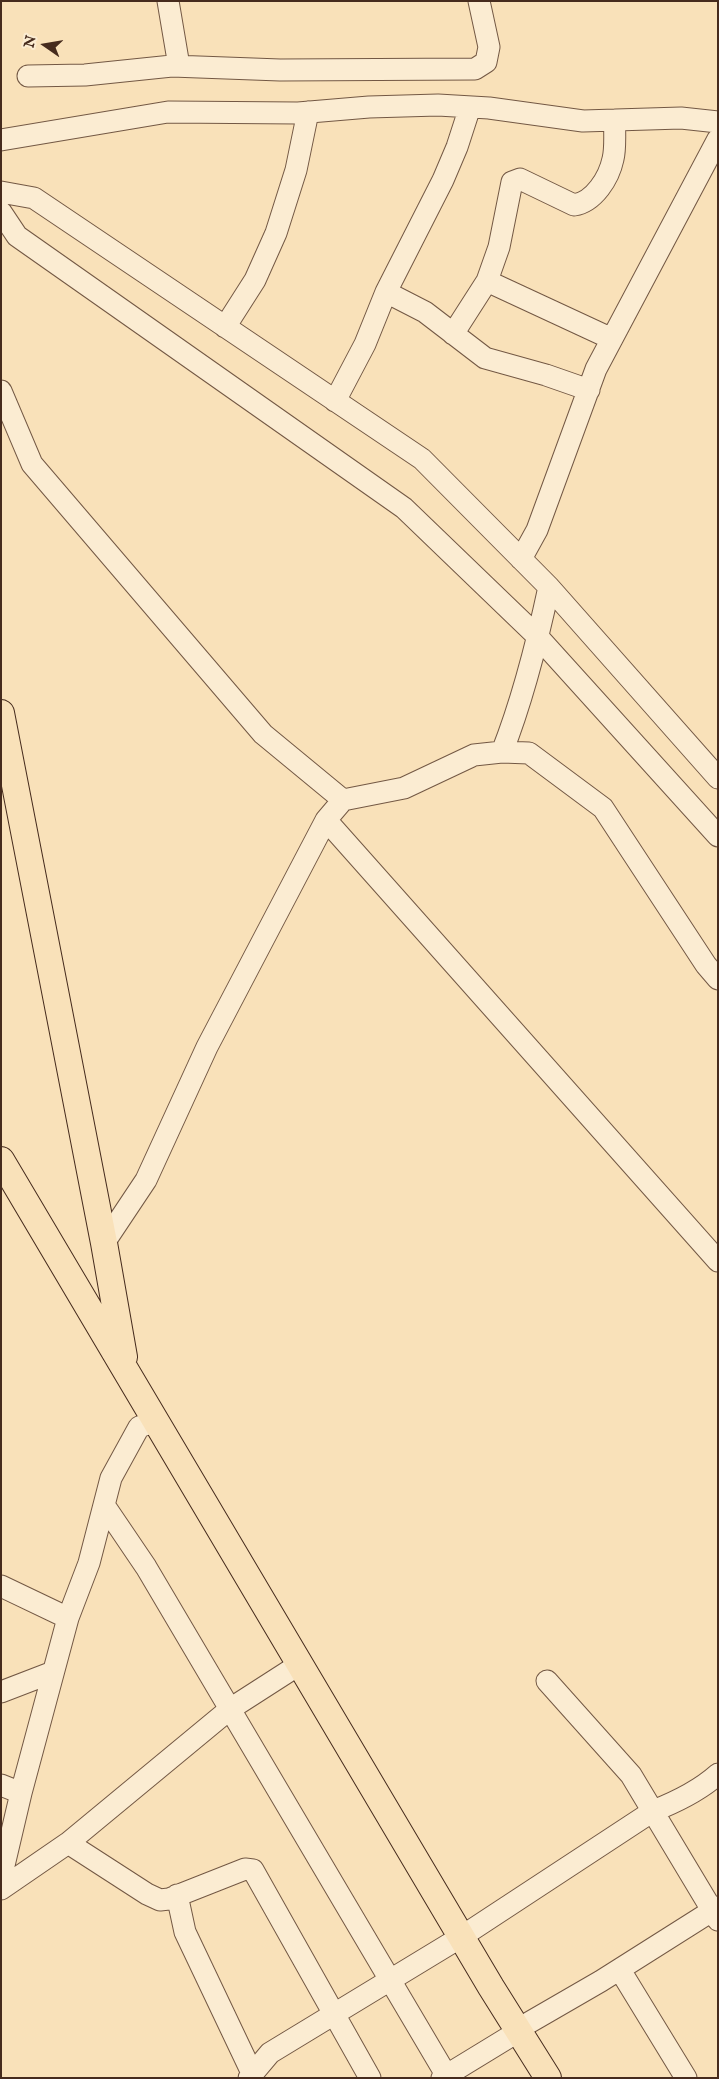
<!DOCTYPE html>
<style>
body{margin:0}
#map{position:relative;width:719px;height:2079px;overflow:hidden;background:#f9e1b9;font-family:"IM FELL English",serif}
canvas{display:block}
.frame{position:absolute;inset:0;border:2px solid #462b1d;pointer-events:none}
.north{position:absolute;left:20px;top:20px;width:50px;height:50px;-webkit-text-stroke:4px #fbecd2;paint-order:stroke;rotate:283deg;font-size:14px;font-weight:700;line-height:20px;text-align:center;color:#462b1d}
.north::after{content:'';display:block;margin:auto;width:18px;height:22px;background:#462b1d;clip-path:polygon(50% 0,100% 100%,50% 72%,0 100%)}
</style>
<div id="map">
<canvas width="719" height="2079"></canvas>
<div class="frame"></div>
<div class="north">N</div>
</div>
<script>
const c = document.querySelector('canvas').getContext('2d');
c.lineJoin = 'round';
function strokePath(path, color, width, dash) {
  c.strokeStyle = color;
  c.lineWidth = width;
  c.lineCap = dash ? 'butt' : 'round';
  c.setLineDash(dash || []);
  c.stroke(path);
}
const minor = new Path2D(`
 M 168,1 L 179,66
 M 28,76 L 85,75 L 172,66 L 280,70 L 475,69 L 486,62 L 489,47 L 479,1
 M 1,140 L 168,112 L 298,113 L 369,107 L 438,105 L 489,108 L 583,121 L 681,118 L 718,122
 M 1,192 L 34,198 L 422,459 L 549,587 L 718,778
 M 1,212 L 17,236 L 404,508 L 538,637 L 718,836
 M 487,281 L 612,339
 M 386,292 L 425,312 L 485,358 L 546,375 L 589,390
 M 225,327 L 255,280 L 276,233 L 296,170 L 308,112
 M 453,334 L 487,281 L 499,247 L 512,182 L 520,179 L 574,205 C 594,202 609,178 613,159 C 616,147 614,132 615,120
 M 1,391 L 32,464 L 263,734 L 343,800
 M 335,401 L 365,344 L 386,292 L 443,180 L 457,147 L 470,107
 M 521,559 L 537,530 L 596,369 L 718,139
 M 502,752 C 523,699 537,643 549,587
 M 326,820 L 718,1261
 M 104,1243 L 146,1180 L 207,1047 L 326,820 L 343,800 L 404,788 L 474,755 L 502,752 L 529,753 L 603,808 L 706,965 L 718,979
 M 104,1505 L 146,1567 L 448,2078
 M 1,1586 L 68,1618 L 89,1563 L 111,1478 L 139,1427 L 156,1421
 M 547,1681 L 631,1775 L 718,1920
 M 1,1692 L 53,1672
 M 1,1785 L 21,1793
 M 68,1843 L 147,1894 L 160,1900 L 169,1899 L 245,1869 L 253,1870 L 370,2078
 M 1,1878 L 21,1793 L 68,1618
 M 1,1889 L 68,1843 L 230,1709 L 300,1664
 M 177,1895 L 185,1932 L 252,2073
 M 620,1970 L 686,2078
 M 518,2029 L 601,1981 L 718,1907
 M 249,2078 L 270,2053 L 461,1937 L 653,1811 C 676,1802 699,1791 718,1774
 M 442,2078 L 519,2031`);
const major = new Path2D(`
 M 1,713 L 104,1243 L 124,1357
 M 1,1160 L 491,1987 L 548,2078`);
strokePath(minor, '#735844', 23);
strokePath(major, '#462b1d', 28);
strokePath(minor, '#fbecd2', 21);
strokePath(major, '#f9e1b9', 26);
</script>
